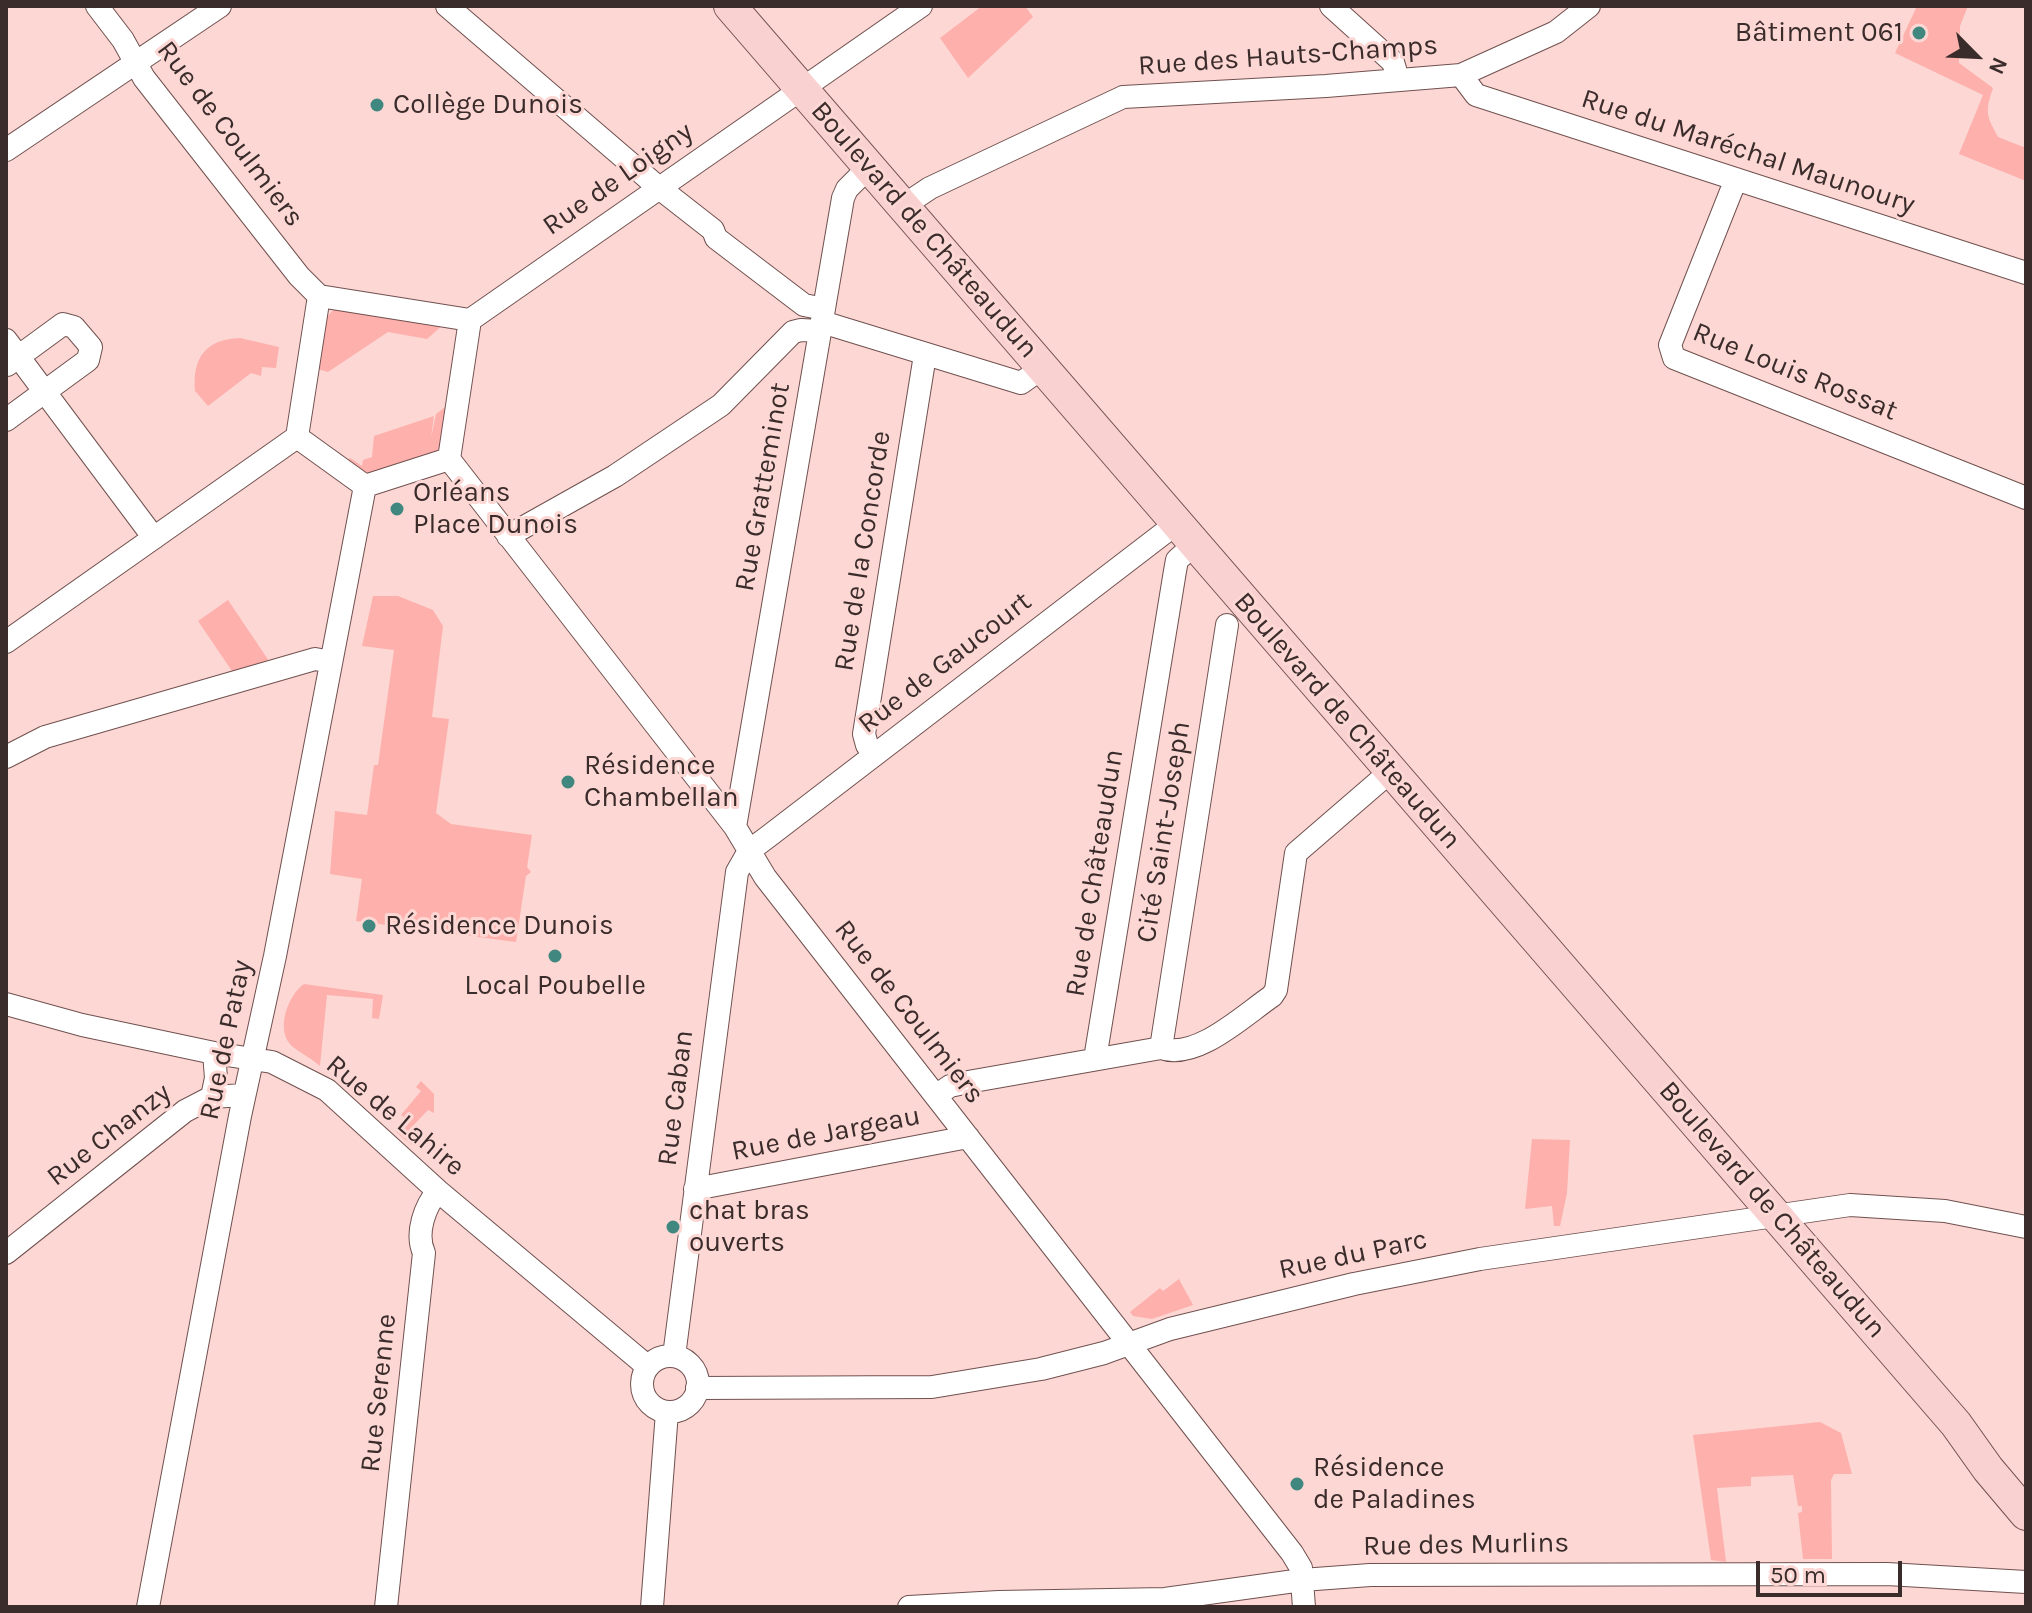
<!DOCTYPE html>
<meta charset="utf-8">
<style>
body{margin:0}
#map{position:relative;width:2032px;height:1613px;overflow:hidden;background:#fcd7d4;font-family:Karla,sans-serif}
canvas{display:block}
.frame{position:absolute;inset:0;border:8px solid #3a2c2b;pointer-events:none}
.north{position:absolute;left:1936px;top:16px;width:80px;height:80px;-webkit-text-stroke:6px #fcd7d4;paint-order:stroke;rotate:114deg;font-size:22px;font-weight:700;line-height:32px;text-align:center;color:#3a2c2b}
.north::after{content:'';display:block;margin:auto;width:28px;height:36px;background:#3a2c2b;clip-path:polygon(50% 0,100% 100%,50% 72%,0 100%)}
.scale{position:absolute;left:1756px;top:1561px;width:146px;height:36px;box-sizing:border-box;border:4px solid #3a2c2b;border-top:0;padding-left:10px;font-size:24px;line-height:28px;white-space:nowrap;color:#3a2c2b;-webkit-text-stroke:6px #fcd7d4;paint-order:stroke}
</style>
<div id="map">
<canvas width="2032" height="1613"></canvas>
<div class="frame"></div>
<div class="north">N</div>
<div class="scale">50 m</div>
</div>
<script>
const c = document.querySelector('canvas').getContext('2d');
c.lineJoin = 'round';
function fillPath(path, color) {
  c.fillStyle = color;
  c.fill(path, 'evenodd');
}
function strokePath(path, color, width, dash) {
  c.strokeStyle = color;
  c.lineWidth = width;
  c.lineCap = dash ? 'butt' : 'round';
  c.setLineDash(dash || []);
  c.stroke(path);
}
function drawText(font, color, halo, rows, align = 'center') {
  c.font = font + ' Karla,sans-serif';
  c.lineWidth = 6;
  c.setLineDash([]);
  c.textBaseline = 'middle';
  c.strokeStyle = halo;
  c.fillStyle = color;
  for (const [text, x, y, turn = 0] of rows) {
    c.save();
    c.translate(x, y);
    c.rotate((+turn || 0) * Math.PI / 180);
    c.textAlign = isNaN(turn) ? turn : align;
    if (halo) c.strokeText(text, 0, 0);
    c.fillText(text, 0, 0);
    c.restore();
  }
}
const green = new Path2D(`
 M 982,6 L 1025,6 L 1033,17 L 968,78 L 940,38 Z
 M 1917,6 L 1968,6 L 1960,26 L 1959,63 L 1993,88 C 1985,112 1986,115 1998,137 L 2026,148 L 2026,181 L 1959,154 L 1983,95 L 1895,53 Z
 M 335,308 L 444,324 L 427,339 L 388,332 L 328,372 L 317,369 L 326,318 Z
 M 240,338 L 279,347 L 276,368 L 262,367 L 261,376 L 251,373 L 208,406 L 195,391 C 192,358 206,339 240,338 Z
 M 448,405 L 441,448 L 438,452 L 367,475 L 346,461 L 350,458 L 362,466 L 363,460 L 372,457 L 374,436 L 434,416 L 431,438 L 436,414 Z
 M 373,596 L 398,596 L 433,610 L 443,626 L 432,717 L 449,719 L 436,813 L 451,824 L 532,835 L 527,867 L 531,872 L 526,876 L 516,942 L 356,921 L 362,879 L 330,874 L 335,811 L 367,815 L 374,765 L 378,765 L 394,650 L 362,646 Z
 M 228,600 L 273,667 L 236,677 L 198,621 Z
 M 304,984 L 383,995 L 379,1019 L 372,1018 L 373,999 L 327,995 L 320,1066 C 311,1058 302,1054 293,1047 C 274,1031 288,995 304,984 Z
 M 421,1081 L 434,1094 L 434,1113 L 428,1110 L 409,1130 L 419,1138 L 412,1145 L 396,1132 L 407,1120 L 401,1115 L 421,1091 L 416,1087 Z
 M 1532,1139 L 1570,1140 L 1567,1193 L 1560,1226 L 1554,1226 L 1552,1206 L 1525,1209 Z
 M 1179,1279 L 1193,1305 L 1152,1319 L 1133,1316 L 1130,1312 L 1160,1288 L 1163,1291 Z
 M 1820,1422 L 1841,1433 L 1852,1474 L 1834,1474 L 1831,1480 L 1832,1559 L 1803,1559 L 1798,1513 L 1802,1512 L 1802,1506 L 1798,1506 L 1793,1475 L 1751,1477 L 1751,1486 L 1717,1488 L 1726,1562 L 1711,1560 L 1693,1435 Z`);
const street = new Path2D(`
 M 97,6 L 123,40 L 144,78 L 299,276 L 319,296
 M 447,6 L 658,187 L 713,230 L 716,238 L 804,305 L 824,309
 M 1331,6 L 1393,62 L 1398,79
 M 1461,75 L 1476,95 L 2026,273
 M 6,150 L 220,6
 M 1736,179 L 1670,345 L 1674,358 L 2026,498
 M 903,206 L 930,188 L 1123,97 L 1326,86 L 1461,75 L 1556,32 L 1589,6
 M 319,296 L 470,320
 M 470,320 L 921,6
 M 822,322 L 1021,383 L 1042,368
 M 6,340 L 154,538
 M 6,420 L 88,360 L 91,347 L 74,327 L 63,324 L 7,365
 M 297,437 L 319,296
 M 297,437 L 365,486
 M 449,459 L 735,827 L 765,877 L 1292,1553 L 1301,1568 L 1304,1607
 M 449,459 L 470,320
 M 365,486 L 449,459
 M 508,536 L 615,476 L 721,405 L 793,332 L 801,330 L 820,331
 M 6,642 L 297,437
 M 874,755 L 867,745 L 864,734 L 925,355
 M 6,757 L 45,737 L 315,659 L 331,662
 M 735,827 L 843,198 L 847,189 L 869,167
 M 6,1004 L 82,1025 L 214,1053 L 272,1062 L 327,1090 L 438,1191 L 647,1366
 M 1161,1048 L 1227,625
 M 1095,1059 L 1175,571 L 1177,560 L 1195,544
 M 937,1095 L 950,1086 L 968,1082 L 1161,1048 C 1196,1061 1244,1015 1272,996 L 1276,990 L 1296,853 L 1391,771
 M 212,1097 L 216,1078 L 214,1053
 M 695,1189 L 968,1137
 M 6,1253 L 185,1111 L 212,1097 L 244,1095
 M642 1384a28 28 0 1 1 56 0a28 28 0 1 1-56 0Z
 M 674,1356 L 737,872 L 749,851 L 769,836 L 1177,523
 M 697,1388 L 932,1387 L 1041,1369 L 1104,1353 L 1170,1329 L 1354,1284 L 1480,1259 L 1850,1205 L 1945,1211 L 2026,1227
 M 148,1607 L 240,1116 L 275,956 L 365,486
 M 386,1607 L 424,1253 C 415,1233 425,1206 438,1191
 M 652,1607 L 667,1412
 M 909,1607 L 999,1602 L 1165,1599 L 1302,1580 L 1370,1575 L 1887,1574 L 2026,1582`);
const secondary = new Path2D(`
 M 730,6 L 1956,1424 L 1988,1469 L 2026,1514`);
const markers = [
 [1919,33,8,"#40877f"],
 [377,105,8,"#40877f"],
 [397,509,8,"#40877f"],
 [568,782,8,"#40877f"],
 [369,926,8,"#40877f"],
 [555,956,8,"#40877f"],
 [673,1227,8,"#40877f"],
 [1297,1484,8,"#40877f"]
];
const poiNames = [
 ["Bâtiment 061",1903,33,"right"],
 ["Collège Dunois",393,105],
 ["Orléans",413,493],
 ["Place Dunois",413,525],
 ["Résidence",584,766],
 ["Chambellan",584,798],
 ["Résidence Dunois",385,926],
 ["Local Poubelle",555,986,"center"],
 ["chat bras",689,1211],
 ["ouverts",689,1243],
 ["Résidence",1313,1468],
 ["de Paladines",1313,1500]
];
const streetNames = [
 ["Rue des Hauts-Champs",1288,56,-4],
 ["Rue de Coulmiers",230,134,53],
 ["Rue du Maréchal Maunoury",1748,152,18],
 ["Rue de Loigny",618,179,-35],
 ["Boulevard de Châteaudun",924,230,49],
 ["Rue Louis Rossat",1795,372,22],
 ["Rue Gratteminot",763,487,-80],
 ["Rue de la Concorde",863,551,-81],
 ["Rue de Gaucourt",945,663,-38],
 ["Boulevard de Châteaudun",1347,721,49],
 ["Cité Saint-Joseph",1164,832,-81],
 ["Rue de Châteaudun",1095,873,-81],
 ["Rue de Coulmiers",909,1012,52],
 ["Rue de Patay",226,1040,-78],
 ["Rue Caban",676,1098,-83],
 ["Rue de Lahire",395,1116,40],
 ["Rue de Jargeau",826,1134,-11],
 ["Rue Chanzy",109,1135,-38],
 ["Boulevard de Châteaudun",1772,1210,49],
 ["Rue du Parc",1353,1255,-12],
 ["Rue Serenne",379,1393,-84],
 ["Rue des Murlins",1466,1545,-1]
];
fillPath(green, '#feb0ac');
strokePath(street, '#70514f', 24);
strokePath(secondary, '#70514f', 34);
strokePath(street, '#fff', 22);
strokePath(secondary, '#fad1d1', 32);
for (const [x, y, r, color] of markers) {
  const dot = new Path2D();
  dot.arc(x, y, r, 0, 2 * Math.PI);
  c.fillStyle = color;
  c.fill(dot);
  strokePath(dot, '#fcd7d4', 3);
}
drawText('28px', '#3a2c2b', '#fcd7d4', poiNames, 'left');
drawText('28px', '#3a2c2b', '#fcd7d4', streetNames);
</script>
